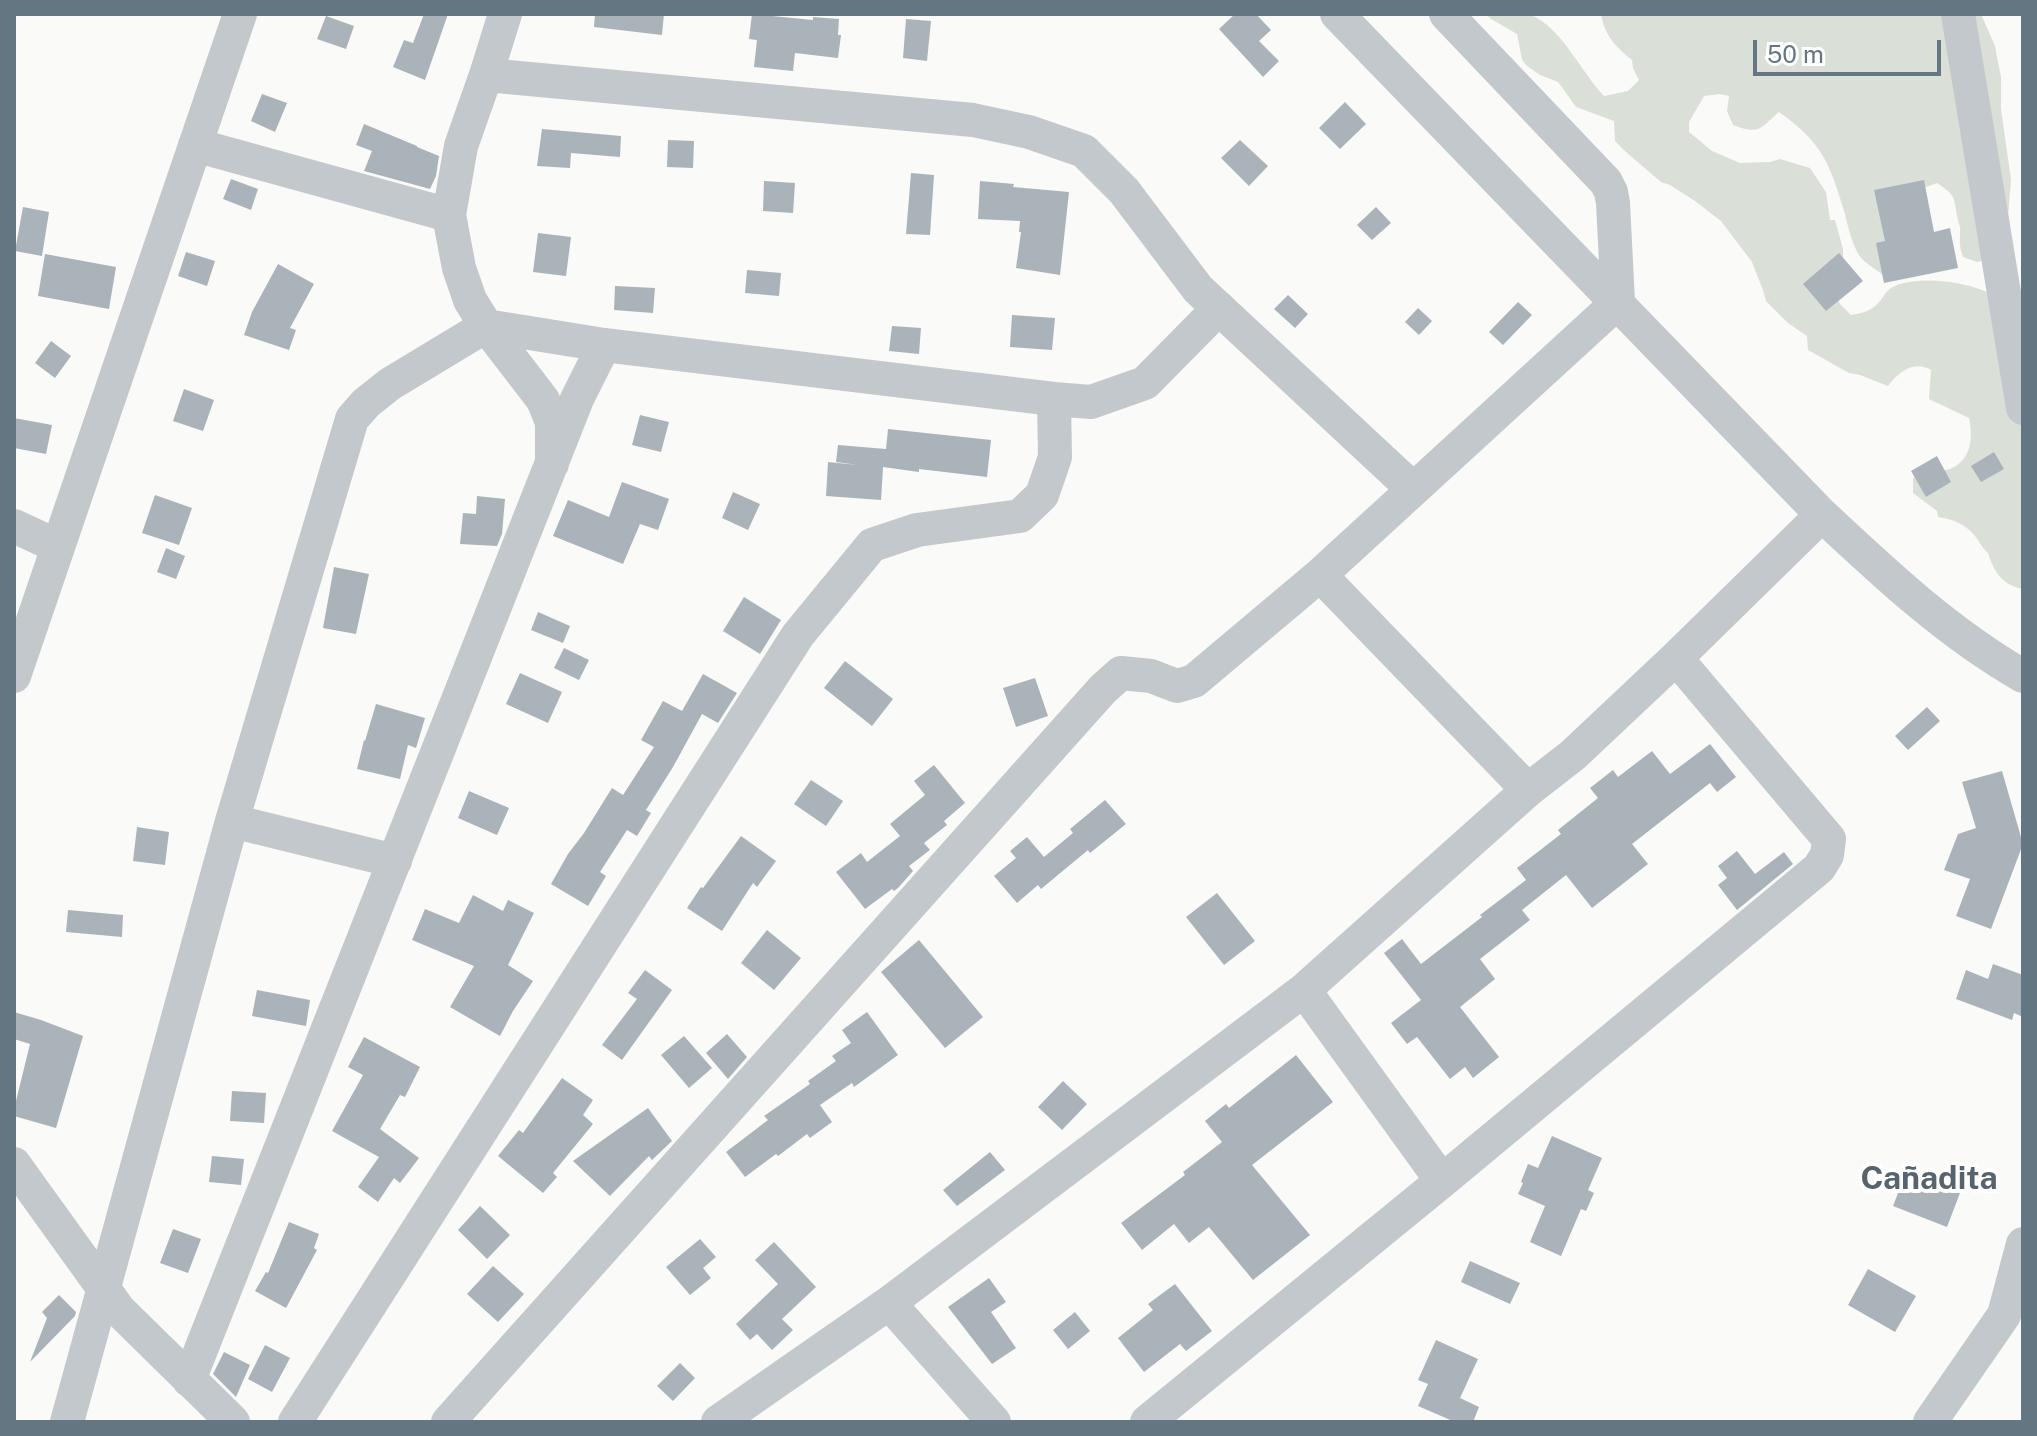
<!DOCTYPE html>
<meta charset="utf-8">
<style>
body{margin:0}
#map{position:relative;width:2037px;height:1436px;overflow:hidden;background:#fafaf8;font-family:"Public Sans",sans-serif}
canvas{display:block}
.frame{position:absolute;inset:0;border:16px solid #657683;pointer-events:none}
.scale{position:absolute;left:1753px;top:40px;width:188px;height:36px;box-sizing:border-box;border:4px solid #657683;border-top:0;padding-left:10px;font-size:24px;line-height:28px;white-space:nowrap;color:#657683;-webkit-text-stroke:6px #fff;paint-order:stroke}
</style>
<div id="map">
<canvas width="2037" height="1436"></canvas>
<div class="frame"></div>
<div class="scale">50 m</div>
</div>
<script>
const c = document.querySelector('canvas').getContext('2d');
c.lineJoin = 'round';
function fillPath(path, color) {
  c.fillStyle = color;
  c.fill(path, 'evenodd');
}
function strokePath(path, color, width, dash) {
  c.strokeStyle = color;
  c.lineWidth = width;
  c.lineCap = dash ? 'butt' : 'round';
  c.setLineDash(dash || []);
  c.stroke(path);
}
function drawText(font, color, halo, rows, align = 'center') {
  c.font = font + ' "Public Sans",sans-serif';
  c.lineWidth = 8;
  c.setLineDash([]);
  c.textBaseline = 'middle';
  c.strokeStyle = halo;
  c.fillStyle = color;
  for (const [text, x, y, turn = 0] of rows) {
    c.save();
    c.translate(x, y);
    c.rotate((+turn || 0) * Math.PI / 180);
    c.textAlign = isNaN(turn) ? turn : align;
    if (halo) c.strokeText(text, 0, 0);
    c.fillText(text, 0, 0);
    c.restore();
  }
}
const green = new Path2D(`
 M 1486,14 C 1498,14 1521,11 1531,15 C 1562,28 1581,72 1604,96 L 1628,91 L 1639,80 L 1633,68 L 1632,60 C 1615,46 1605,36 1601,14 L 1981,14 L 1995,46 L 1998,62 L 2001,77 L 2001,109 L 2011,180 L 2007,230 L 1992,258 L 1977,262 L 1963,257 C 1959,245 1960,244 1960,232 C 1961,225 1959,227 1958,220 C 1953,198 1958,197 1937,183 L 1923,188 L 1883,275 C 1876,269 1864,263 1859,255 C 1852,244 1848,227 1845,214 C 1830,164 1823,143 1779,112 C 1759,129 1760,135 1733,125 L 1727,111 L 1729,96 L 1720,94 L 1704,96 L 1689,122 L 1689,132 L 1712,151 L 1740,163 L 1770,162 L 1780,159 L 1810,168 L 1826,192 L 1830,220 L 1835,220 L 1843,249 L 1843,264 L 1833,290 L 1840,304 L 1851,315 C 1862,313 1872,311 1879,302 C 1884,297 1885,292 1891,288 C 1918,273 1982,282 2004,303 C 2012,310 2017,320 2023,328 L 2023,589 C 2002,585 1994,572 1988,553 C 1982,548 1980,542 1975,536 C 1965,524 1953,519 1938,517 L 1937,511 L 1913,493 L 1913,478 C 1919,475 1924,471 1931,471 C 1937,470 1944,471 1950,469 C 1972,460 1973,437 1969,418 L 1929,399 L 1931,370 C 1913,360 1899,372 1888,386 L 1860,375 L 1849,373 L 1808,350 L 1807,336 L 1788,323 L 1766,301 L 1763,290 L 1752,262 L 1721,221 L 1695,201 L 1670,185 L 1661,182 L 1626,152 L 1615,141 L 1614,121 L 1576,107 L 1558,82 L 1540,75 L 1527,66 L 1522,60 L 1517,34 L 1491,19 Z`);
const building = new Path2D(`
 M 424,14 L 448,14 L 425,80 L 393,67 L 404,40 L 413,43 Z
 M 595,14 L 664,14 L 662,35 L 594,27 Z
 M 752,14 L 813,20 L 813,17 L 839,19 L 838,35 L 841,35 L 838,58 L 795,53 L 793,71 L 754,67 L 757,40 L 749,39 Z
 M 1235,14 L 1256,14 L 1271,30 L 1259,41 L 1279,61 L 1263,77 L 1219,29 Z
 M 326,16 L 354,26 L 346,49 L 317,39 Z
 M 906,19 L 931,21 L 927,61 L 903,58 Z
 M 262,94 L 287,103 L 275,132 L 251,121 Z
 M 1345,102 L 1366,124 L 1340,149 L 1319,128 Z
 M 364,124 L 417,146 L 417,147 L 439,156 L 436,176 L 430,189 L 364,171 L 372,151 L 356,145 Z
 M 542,129 L 621,136 L 620,157 L 571,153 L 570,168 L 537,166 Z
 M 668,140 L 694,141 L 693,168 L 667,167 Z
 M 1240,140 L 1268,166 L 1249,186 L 1221,158 Z
 M 911,173 L 934,175 L 930,235 L 906,234 Z
 M 231,179 L 258,189 L 251,210 L 223,199 Z
 M 1924,180 L 1934,232 L 1950,228 L 1958,268 L 1884,283 L 1876,243 L 1885,241 L 1874,190 Z
 M 764,181 L 795,183 L 793,213 L 763,211 Z
 M 980,181 L 1014,184 L 1013,187 L 1069,192 L 1060,275 L 1016,268 L 1021,232 L 1019,232 L 1020,221 L 978,219 Z
 M 23,207 L 49,212 L 42,256 L 15,251 Z
 M 1376,207 L 1391,223 L 1372,240 L 1357,225 Z
 M 538,233 L 571,237 L 566,276 L 533,272 Z
 M 186,252 L 215,261 L 207,286 L 178,276 Z
 M 1839,253 L 1863,281 L 1826,311 L 1803,284 Z
 M 45,254 L 116,267 L 109,309 L 38,296 Z
 M 278,264 L 314,284 L 290,328 L 296,330 L 289,350 L 244,335 L 252,312 Z
 M 747,270 L 781,273 L 779,296 L 745,293 Z
 M 615,286 L 655,288 L 653,313 L 614,310 Z
 M 1288,295 L 1308,314 L 1295,328 L 1274,309 Z
 M 1518,302 L 1532,315 L 1503,345 L 1489,332 Z
 M 1418,308 L 1432,321 L 1419,335 L 1405,322 Z
 M 1012,315 L 1055,318 L 1052,350 L 1010,347 Z
 M 892,326 L 921,328 L 919,354 L 889,351 Z
 M 51,341 L 71,356 L 55,378 L 35,363 Z
 M 184,389 L 214,400 L 203,431 L 173,421 Z
 M 640,415 L 669,422 L 661,452 L 632,445 Z
 M 14,418 L 52,425 L 46,454 L 14,448 Z
 M 888,429 L 991,440 L 987,477 L 919,469 L 919,472 L 883,467 L 881,500 L 826,496 L 828,462 L 858,465 L 836,462 L 838,445 L 886,449 Z
 M 1994,452 L 2004,469 L 1981,482 L 1971,466 Z
 M 1937,456 L 1951,482 L 1926,497 L 1911,471 Z
 M 622,482 L 669,499 L 658,530 L 640,524 L 623,564 L 553,536 L 568,500 L 609,517 Z
 M 733,492 L 760,504 L 748,530 L 722,518 Z
 M 155,495 L 192,508 L 179,545 L 142,533 Z
 M 477,496 L 505,499 L 502,534 L 497,546 L 460,544 L 463,513 L 476,514 Z
 M 166,548 L 185,556 L 176,579 L 157,572 Z
 M 334,567 L 369,574 L 356,634 L 323,628 Z
 M 744,597 L 781,620 L 760,654 L 723,631 Z
 M 538,612 L 570,626 L 563,643 L 531,630 Z
 M 564,648 L 589,660 L 579,680 L 554,668 Z
 M 845,661 L 893,699 L 872,726 L 824,688 Z
 M 520,673 L 562,692 L 548,723 L 506,704 Z
 M 703,674 L 737,693 L 718,723 L 702,714 L 673,767 L 646,810 L 651,813 L 637,836 L 627,830 L 600,872 L 606,876 L 588,906 L 551,884 L 568,854 L 584,833 L 612,788 L 623,795 L 654,747 L 641,740 L 663,701 L 682,711 Z
 M 1035,678 L 1048,716 L 1016,727 L 1003,688 Z
 M 376,704 L 425,718 L 416,748 L 408,745 L 400,779 L 357,769 L 364,740 L 365,741 Z
 M 1927,707 L 1940,721 L 1908,750 L 1895,736 Z
 M 1710,744 L 1736,777 L 1717,792 L 1710,783 L 1632,844 L 1648,864 L 1592,908 L 1566,875 L 1522,910 L 1530,920 L 1480,959 L 1495,979 L 1460,1007 L 1499,1057 L 1473,1078 L 1465,1067 L 1450,1079 L 1417,1037 L 1407,1044 L 1391,1023 L 1421,1000 L 1384,953 L 1402,939 L 1421,964 L 1482,917 L 1480,915 L 1526,880 L 1517,868 L 1561,834 L 1558,830 L 1598,798 L 1590,788 L 1613,770 L 1618,777 L 1652,751 L 1670,774 Z
 M 934,765 L 965,803 L 944,821 L 947,825 L 924,843 L 930,850 L 909,866 L 913,871 L 898,888 L 894,891 L 892,889 L 865,909 L 836,872 L 861,853 L 867,862 L 900,836 L 890,824 L 925,795 L 914,781 Z
 M 2002,771 L 2023,844 L 1991,929 L 1956,916 L 1970,879 L 1944,870 L 1958,834 L 1976,828 L 1962,782 Z
 M 811,780 L 843,801 L 826,826 L 794,804 Z
 M 469,791 L 509,808 L 497,835 L 458,818 Z
 M 1105,800 L 1126,824 L 1090,853 L 1088,850 L 1041,889 L 1038,885 L 1017,903 L 994,876 L 1016,858 L 1010,851 L 1027,837 L 1044,857 L 1073,833 L 1070,829 Z
 M 137,827 L 169,832 L 165,865 L 133,861 Z
 M 741,836 L 776,861 L 757,887 L 753,883 L 722,931 L 687,908 L 701,887 L 703,888 Z
 M 1737,851 L 1755,874 L 1784,852 L 1793,864 L 1737,910 L 1718,885 L 1727,878 L 1718,866 Z
 M 1217,893 L 1255,941 L 1224,965 L 1186,917 Z
 M 473,895 L 503,911 L 508,900 L 534,913 L 508,965 L 533,981 L 513,1011 L 500,1036 L 450,1007 L 474,966 L 412,940 L 425,909 L 459,923 Z
 M 68,910 L 123,915 L 122,937 L 66,932 Z
 M 767,930 L 801,958 L 774,990 L 741,963 Z
 M 919,940 L 983,1017 L 945,1048 L 881,972 Z
 M 1993,964 L 2023,975 L 2023,1017 L 2014,1013 L 2012,1020 L 1956,999 L 1966,970 L 1988,979 Z
 M 645,970 L 672,990 L 622,1060 L 602,1045 L 637,999 L 628,993 Z
 M 257,990 L 310,1000 L 306,1026 L 252,1016 Z
 M 14,1012 L 41,1020 L 83,1036 L 56,1128 L 14,1116 L 14,1109 L 30,1044 L 14,1039 Z
 M 867,1012 L 898,1055 L 854,1087 L 852,1083 L 820,1105 L 832,1122 L 810,1138 L 807,1134 L 778,1156 L 776,1154 L 745,1177 L 726,1152 L 768,1120 L 764,1116 L 810,1084 L 808,1081 L 836,1061 L 832,1056 L 851,1043 L 842,1030 Z
 M 727,1034 L 747,1057 L 728,1079 L 706,1053 Z
 M 684,1036 L 712,1068 L 689,1088 L 661,1055 Z
 M 364,1037 L 420,1067 L 405,1097 L 400,1095 L 380,1129 L 419,1158 L 400,1183 L 394,1178 L 378,1202 L 358,1187 L 379,1157 L 332,1131 L 363,1075 L 348,1067 Z
 M 1296,1055 L 1333,1102 L 1252,1165 L 1310,1235 L 1253,1280 L 1209,1227 L 1189,1243 L 1174,1224 L 1142,1250 L 1121,1223 L 1185,1175 L 1183,1172 L 1222,1142 L 1205,1121 L 1226,1104 L 1229,1108 Z
 M 562,1078 L 593,1100 L 583,1115 L 593,1124 L 553,1173 L 557,1177 L 543,1193 L 498,1156 L 519,1130 L 523,1133 Z
 M 1063,1081 L 1087,1104 L 1062,1130 L 1038,1107 Z
 M 232,1091 L 266,1093 L 264,1123 L 230,1121 Z
 M 648,1108 L 672,1141 L 652,1160 L 649,1156 L 610,1196 L 573,1161 Z
 M 1552,1136 L 1602,1158 L 1588,1190 L 1594,1193 L 1586,1211 L 1581,1209 L 1561,1256 L 1530,1242 L 1545,1206 L 1518,1194 L 1523,1183 L 1521,1182 L 1528,1164 L 1538,1168 Z
 M 990,1152 L 1005,1170 L 957,1206 L 943,1190 Z
 M 212,1156 L 244,1159 L 241,1185 L 209,1182 Z
 M 1906,1172 L 1960,1193 L 1947,1227 L 1893,1206 Z
 M 480,1206 L 510,1235 L 487,1259 L 458,1230 Z
 M 289,1222 L 319,1234 L 314,1248 L 317,1250 L 286,1308 L 255,1291 L 266,1272 L 268,1273 Z
 M 173,1229 L 201,1239 L 188,1273 L 160,1263 Z
 M 700,1239 L 716,1257 L 703,1268 L 711,1278 L 690,1295 L 666,1267 Z
 M 774,1242 L 816,1287 L 782,1319 L 793,1330 L 772,1350 L 757,1334 L 750,1340 L 736,1324 L 778,1284 L 755,1260 Z
 M 1470,1261 L 1520,1283 L 1510,1304 L 1461,1282 Z
 M 493,1266 L 524,1294 L 498,1322 L 467,1294 Z
 M 1868,1269 L 1916,1296 L 1895,1332 L 1848,1305 Z
 M 989,1278 L 1006,1302 L 991,1312 L 1016,1348 L 992,1364 L 948,1307 Z
 M 1175,1284 L 1212,1331 L 1186,1351 L 1180,1344 L 1144,1372 L 1118,1338 L 1153,1310 L 1148,1304 Z
 M 59,1295 L 76,1312 L 75,1316 L 30,1362 L 47,1318 L 42,1312 Z
 M 1075,1312 L 1090,1331 L 1068,1349 L 1053,1330 Z
 M 1436,1340 L 1478,1359 L 1460,1398 L 1479,1407 L 1473,1422 L 1455,1422 L 1418,1406 L 1428,1384 L 1418,1380 Z
 M 265,1345 L 290,1358 L 272,1392 L 248,1379 Z
 M 224,1352 L 250,1365 L 236,1397 L 213,1374 Z
 M 680,1363 L 695,1378 L 673,1401 L 657,1386 Z`);
const minor = new Path2D(`
 M 505,14 L 486,75 L 461,146 L 449,215 L 459,268 L 470,300 L 486,326 L 604,345 L 1054,399 L 1091,402 L 1145,383 L 1219,308
 M 1337,14 L 1822,515 C 1885,574 1948,633 2023,676
 M 1958,14 L 2023,408
 M 486,75 L 973,120 L 1029,132 L 1084,151 L 1124,191 L 1198,289 L 1413,489
 M 195,145 L 449,215
 M 14,526 L 57,546
 M 1320,575 L 1528,790
 M 14,676 L 240,14
 M 232,821 L 395,861
 M 1304,990 L 1442,1181
 M 14,1164 L 119,1310 L 233,1422
 M 889,1303 L 994,1422
 M 189,1380 L 577,399 L 604,345
 M 67,1422 L 232,821 L 352,419 L 366,403 L 390,384 L 486,326 L 543,400 L 552,422 L 552,464
 M 295,1422 L 798,635 L 872,545 L 917,530 L 1020,516 L 1042,495 L 1055,457 L 1054,399
 M 448,1422 L 1103,689 L 1121,673 L 1151,676 L 1177,686 L 1194,681 L 1320,575 L 1618,302 L 1613,203 L 1611,192 L 1606,182 L 1446,14
 M 718,1422 L 889,1303 L 1304,990 L 1528,790 L 1573,755 L 1676,658 L 1822,515
 M 1147,1422 L 1442,1181 L 1819,868 L 1827,855 L 1829,839 L 1676,658
 M 1930,1422 L 2004,1315 L 2023,1244`);
const districtNames = [
 ["Cañadita",1929,1179]
];
fillPath(green, '#dadfd7');
fillPath(building, '#aab3b9');
strokePath(minor, '#c3c8cc', 34);
drawText('bold 32px', '#57646e', '#fff', districtNames);
</script>
